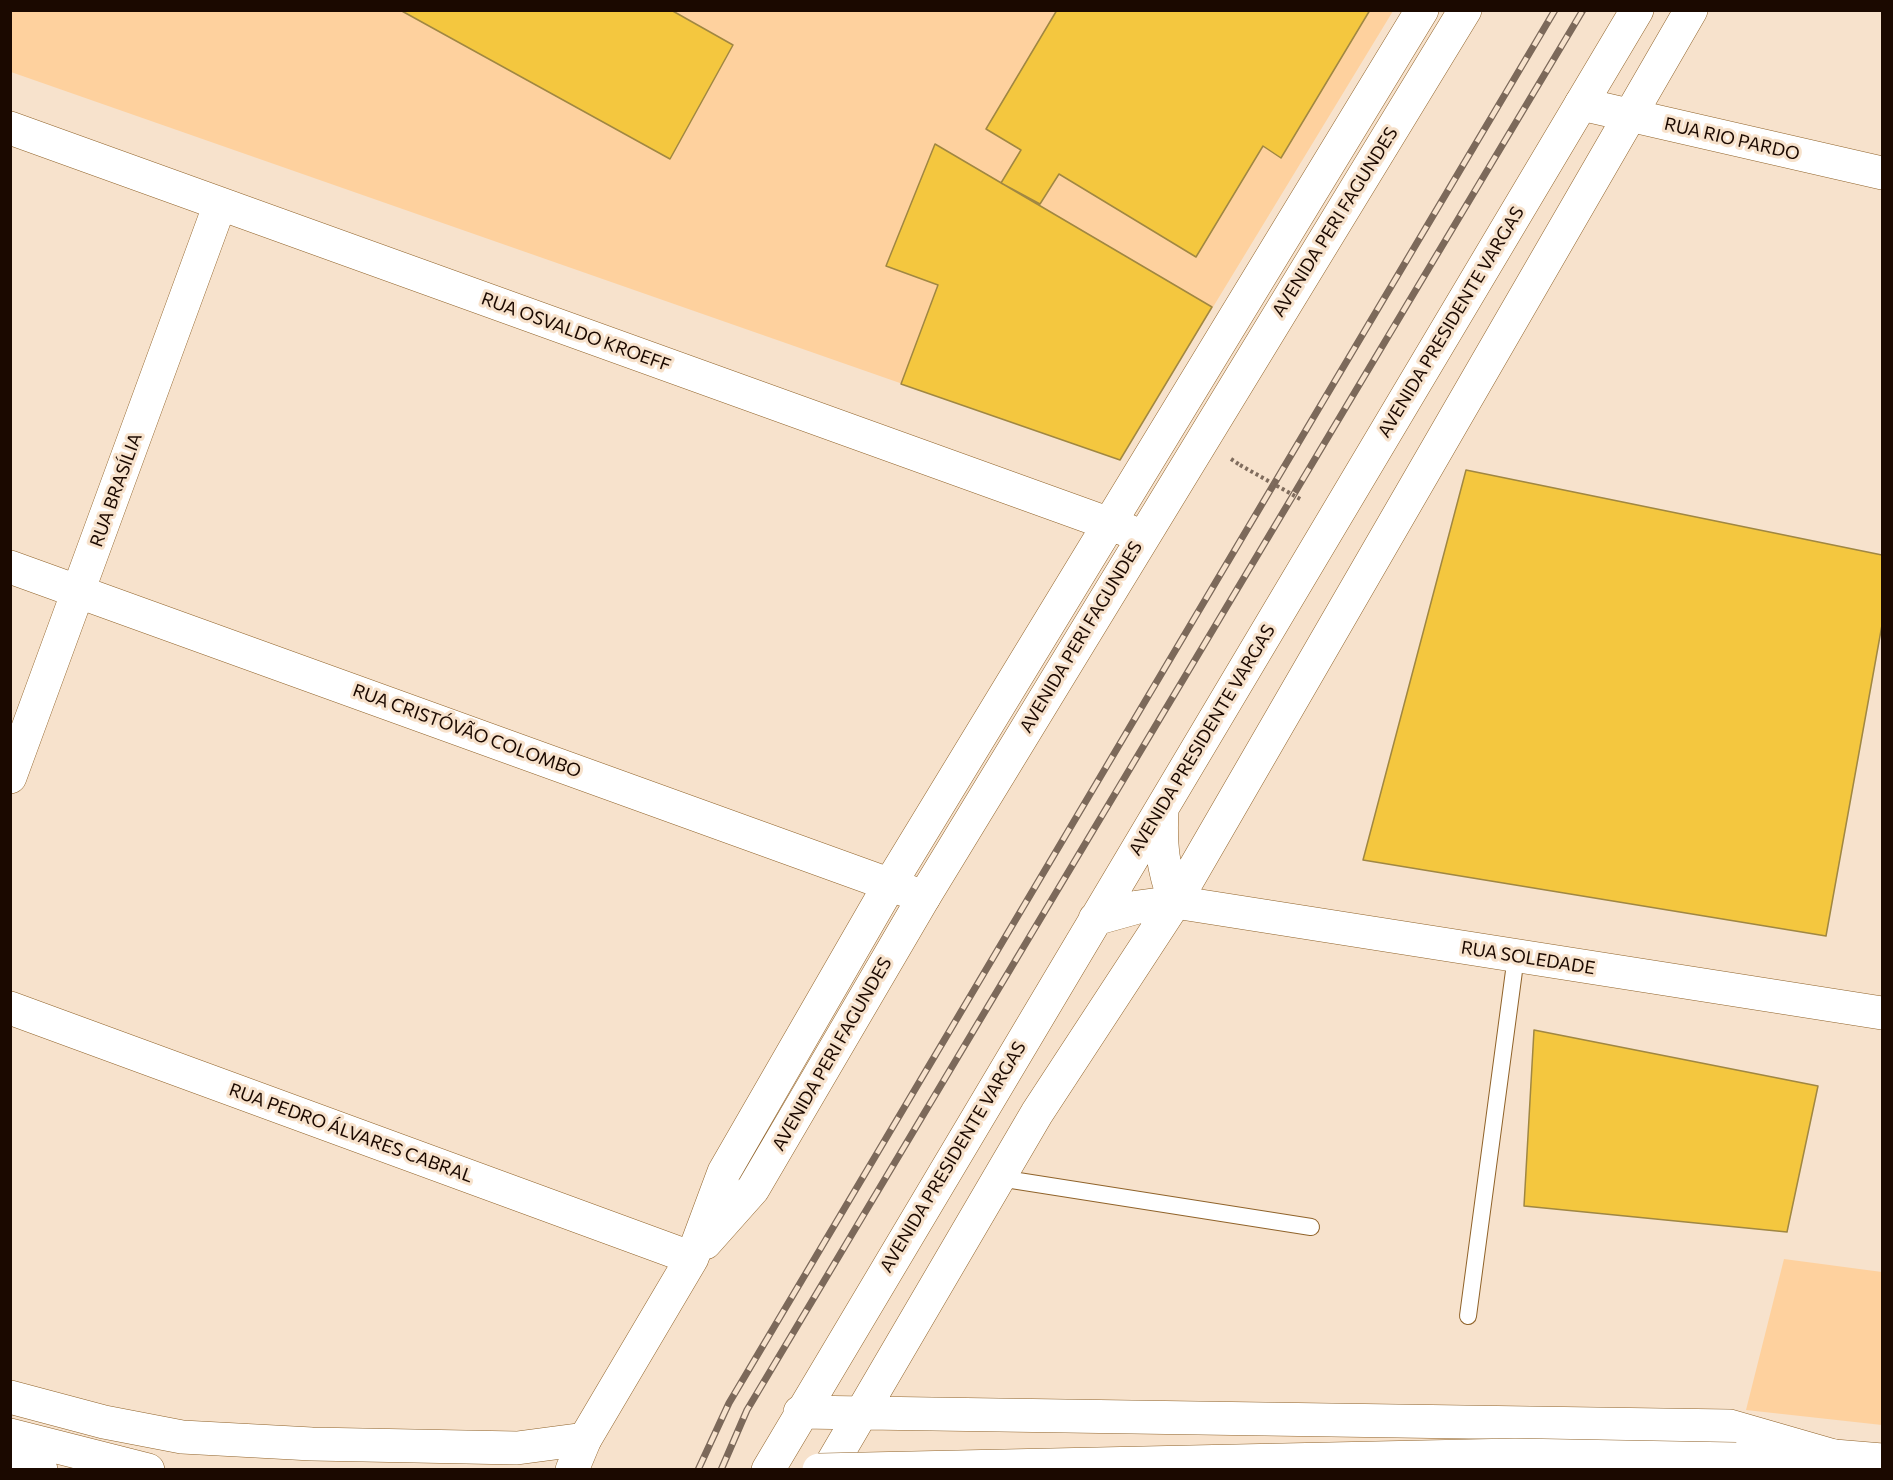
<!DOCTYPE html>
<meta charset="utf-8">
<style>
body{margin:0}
#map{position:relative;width:1893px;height:1480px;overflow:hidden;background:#f7e2cc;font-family:Commissioner,sans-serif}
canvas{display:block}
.frame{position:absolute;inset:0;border:12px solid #1b0900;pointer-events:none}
</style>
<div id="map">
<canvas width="1893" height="1480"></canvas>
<div class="frame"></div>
</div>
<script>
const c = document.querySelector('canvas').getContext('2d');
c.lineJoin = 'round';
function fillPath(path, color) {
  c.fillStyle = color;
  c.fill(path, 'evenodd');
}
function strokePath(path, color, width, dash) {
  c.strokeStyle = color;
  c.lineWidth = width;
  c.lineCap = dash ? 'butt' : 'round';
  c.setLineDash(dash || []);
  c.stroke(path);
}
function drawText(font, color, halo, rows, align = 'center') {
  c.font = font + ' Commissioner,sans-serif';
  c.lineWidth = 6;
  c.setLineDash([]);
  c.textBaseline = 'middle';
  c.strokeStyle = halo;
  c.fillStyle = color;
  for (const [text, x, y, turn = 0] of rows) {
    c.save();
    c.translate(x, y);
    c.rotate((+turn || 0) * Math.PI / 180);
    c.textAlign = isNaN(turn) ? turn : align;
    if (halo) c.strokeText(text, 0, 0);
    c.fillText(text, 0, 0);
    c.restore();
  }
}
const built = new Path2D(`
 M 11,10 L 1393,11 L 1120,460 L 11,72 Z
 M 1784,1259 L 1882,1272 L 1882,1425 L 1746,1410 Z`);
const building = new Path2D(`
 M 400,10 L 671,10 L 733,45 L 670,159 Z
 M 1057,10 L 1370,10 L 1281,158 L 1263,146 L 1196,257 L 1059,174 L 1040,204 L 1001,183 L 1021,150 L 986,129 Z
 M 935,144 L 1212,307 L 1120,460 L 901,384 L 938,285 L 886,266 Z
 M 1466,470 L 1882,555 L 1882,625 L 1826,936 L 1363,860 Z
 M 1534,1030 L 1818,1086 L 1787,1232 L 1524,1206 Z`);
const path = new Path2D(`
 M 1231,459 L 1240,465`);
const lane = new Path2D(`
 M 999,1178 L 1311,1227
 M 1468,1316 L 1516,956`);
const street = new Path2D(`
 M 10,567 L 924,897
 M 10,1397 L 104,1422 L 182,1437 L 312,1444 L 517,1448 L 585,1439`);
const secondary = new Path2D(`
 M 1581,104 L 1882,173
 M 10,128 L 1129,531
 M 10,777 L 220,204
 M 1175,902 L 1882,1013
 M 10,1008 L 692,1258
 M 705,1243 L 753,1189 L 924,897 L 1465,10
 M 10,1435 L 148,1470
 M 1736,1459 L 1834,1456 L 1882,1460
 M 10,1461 L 41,1470
 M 572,1470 L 585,1439 L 692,1258 L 724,1172 L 890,884 L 1422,10`);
const primary = new Path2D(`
 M 1162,810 C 1160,846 1163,868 1175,902
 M 1095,919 L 1138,907 L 1175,902
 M 800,1412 L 1730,1426 L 1834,1456
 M 768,1470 L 1637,10
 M 828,1470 L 1037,1113 L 1175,902 L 1691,10`);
const rail = new Path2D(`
 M 698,1470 L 729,1403 L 1555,10
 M 721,1470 L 747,1410 L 1583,10`);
const pathBridge = new Path2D(`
 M 1240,465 L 1302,500`);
const secondaryBridge = new Path2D(`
 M 819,1470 L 1515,1455 L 1736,1459`);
const streetNames = [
 ["RUA RIO PARDO",1732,139,13],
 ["AVENIDA PERI FAGUNDES",1335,222,-58],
 ["AVENIDA PRESIDENTE VARGAS",1451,322,-59],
 ["RUA OSVALDO KROEFF",576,332,20],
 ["RUA BRASÍLIA",116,490,-70],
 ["AVENIDA PERI FAGUNDES",1081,637,-59],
 ["RUA CRISTÓVÃO COLOMBO",467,731,20],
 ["AVENIDA PRESIDENTE VARGAS",1202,740,-59],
 ["RUA SOLEDADE",1528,958,9],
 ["AVENIDA PERI FAGUNDES",832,1054,-60],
 ["RUA PEDRO ÁLVARES CABRAL",351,1133,20],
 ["AVENIDA PRESIDENTE VARGAS",953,1157,-59]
];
fillPath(built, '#fed19e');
fillPath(building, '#f4c73f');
strokePath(building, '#a08742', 1.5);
strokePath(lane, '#90632a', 18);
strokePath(street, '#90632a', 34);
strokePath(secondary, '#90632a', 34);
strokePath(primary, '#90632a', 34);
strokePath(path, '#7f6c5d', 4, [3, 3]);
strokePath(lane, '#fff', 16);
strokePath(street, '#fff', 33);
strokePath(secondary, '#fff', 33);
strokePath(primary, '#fff', 33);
strokePath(rail, '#7c695a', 7);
strokePath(rail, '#f7e2cc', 4.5, [14]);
strokePath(secondaryBridge, '#90632a', 34, []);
strokePath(pathBridge, '#7f6c5d', 4, [3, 3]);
strokePath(secondaryBridge, '#fff', 33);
drawText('18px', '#1b0900', '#f7e2cc', streetNames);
</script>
